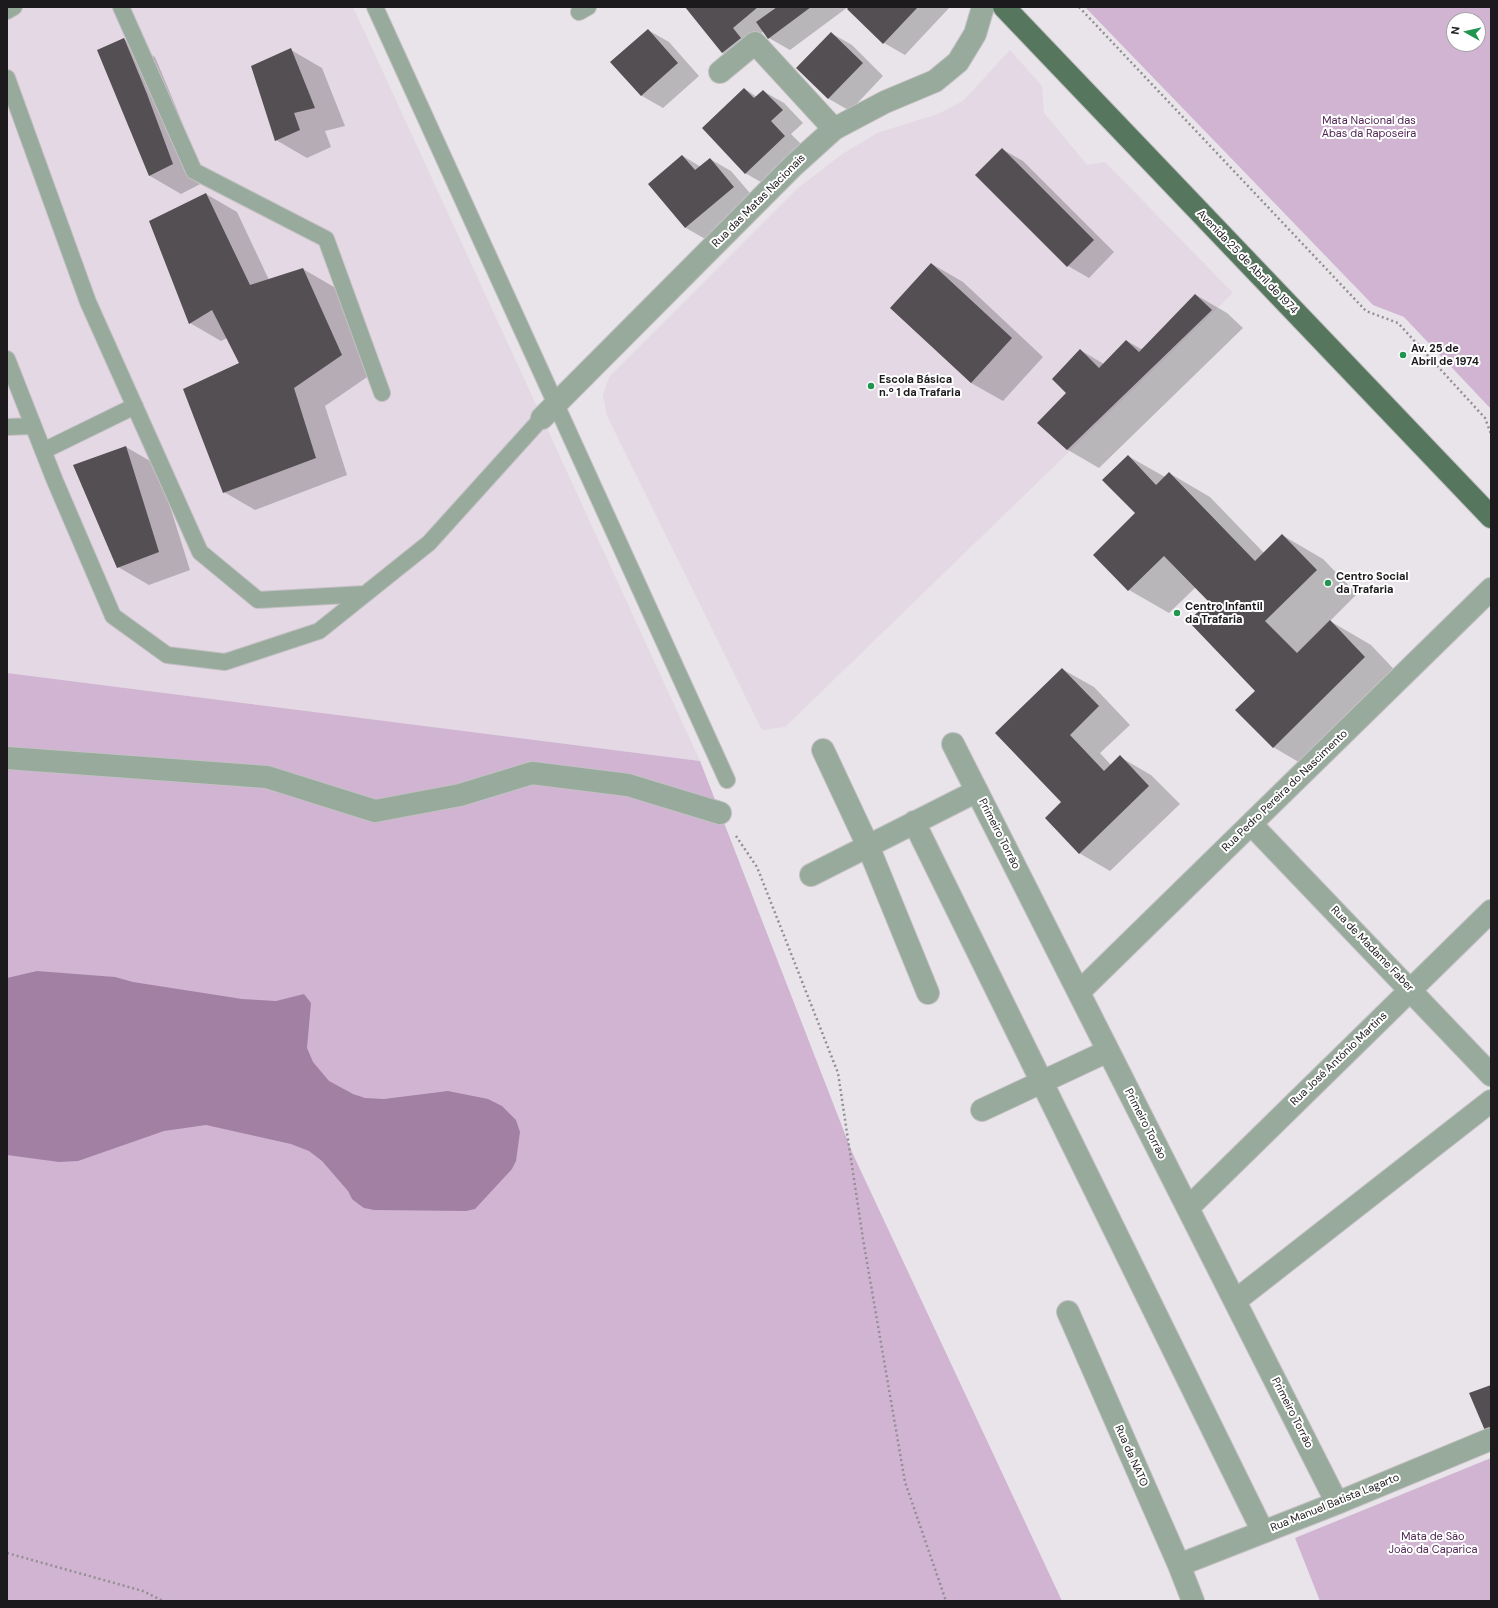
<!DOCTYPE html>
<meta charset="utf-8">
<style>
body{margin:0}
#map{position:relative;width:1498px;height:1608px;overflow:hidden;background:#e8e4e9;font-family:"DM Sans",sans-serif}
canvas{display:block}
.frame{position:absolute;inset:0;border:8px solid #1c1a1c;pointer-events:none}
.north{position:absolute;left:1446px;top:12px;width:40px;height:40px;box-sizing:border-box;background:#fff;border:1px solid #a4a3a4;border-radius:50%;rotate:278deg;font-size:11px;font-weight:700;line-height:16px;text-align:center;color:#1c1a1c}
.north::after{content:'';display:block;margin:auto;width:14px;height:18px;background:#229550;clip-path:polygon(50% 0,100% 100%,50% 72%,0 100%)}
</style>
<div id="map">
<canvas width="1498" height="1608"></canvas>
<div class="frame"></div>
<div class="north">N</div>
</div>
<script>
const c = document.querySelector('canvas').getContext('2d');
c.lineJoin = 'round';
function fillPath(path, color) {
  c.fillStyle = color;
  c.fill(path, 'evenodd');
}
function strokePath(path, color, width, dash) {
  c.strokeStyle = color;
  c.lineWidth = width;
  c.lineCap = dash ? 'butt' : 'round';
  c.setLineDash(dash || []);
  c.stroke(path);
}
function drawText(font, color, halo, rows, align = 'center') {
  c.font = font + ' "DM Sans",sans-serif';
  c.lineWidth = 4;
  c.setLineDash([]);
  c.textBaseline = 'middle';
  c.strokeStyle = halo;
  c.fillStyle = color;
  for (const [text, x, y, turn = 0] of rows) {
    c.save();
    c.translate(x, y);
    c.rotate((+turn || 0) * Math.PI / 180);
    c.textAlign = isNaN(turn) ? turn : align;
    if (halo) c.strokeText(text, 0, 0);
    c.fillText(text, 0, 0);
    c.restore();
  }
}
const built = new Path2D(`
 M 7,7 L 353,7 L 700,761 L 7,673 Z
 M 1010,50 L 1042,86 L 1044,113 L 1087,165 L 1105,162 L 1233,293 L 785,727 L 762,730 L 607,416 L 603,395 L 609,377 L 798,188 L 841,155 L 877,133 L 938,114 L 963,101 Z`);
const green = new Path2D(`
 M 1085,7 L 1491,7 L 1491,409 L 1404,317 L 1373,305 ZM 1454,20 L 1478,20 L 1478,44 L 1454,44 Z
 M 7,673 L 700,761 L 852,1152 L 1062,1601 L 7,1601 Z
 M 1491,1458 L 1491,1601 L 1320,1601 L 1295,1538 Z`);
const water = new Path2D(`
 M 37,971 L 115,977 L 133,982 L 242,999 L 276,1001 L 304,994 L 311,1003 L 307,1048 L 313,1062 L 329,1081 L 353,1094 L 365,1098 L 384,1099 L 448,1091 L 488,1099 L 502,1106 L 516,1120 L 520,1132 L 516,1161 L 512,1169 L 475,1209 L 466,1211 L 374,1210 L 364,1208 L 357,1203 L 352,1199 L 348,1191 L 322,1161 L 309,1151 L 291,1144 L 206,1125 L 164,1131 L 78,1161 L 59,1162 L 7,1155 L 7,978 Z`);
const shadow = new Path2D(`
 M 686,7 L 848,7 L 790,50 L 769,38 L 764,31 L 753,40 L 744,65 L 723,53 Z
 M 850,7 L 950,7 L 905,55 L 884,43 Z
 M 648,30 L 669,42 L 699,76 L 663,108 L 642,96 L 612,62 Z
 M 831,33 L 852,45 L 883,76 L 850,111 L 829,99 L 798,68 Z
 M 124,39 L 155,57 L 178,112 L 204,182 L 181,194 L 150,176 L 98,51 Z
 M 291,50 L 322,68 L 345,126 L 325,131 L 331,147 L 307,158 L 276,140 Z
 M 745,89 L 757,97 L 763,91 L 784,103 L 803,123 L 791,134 L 805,148 L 766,185 L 745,173 Z
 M 1002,149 L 1023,161 L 1114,252 L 1089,278 L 1068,266 Z
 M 683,156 L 701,167 L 710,159 L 731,171 L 755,199 L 707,240 L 686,228 L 649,184 Z
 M 206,194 L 237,212 L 269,280 L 303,269 L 334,287 L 373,373 L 325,406 L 347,475 L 255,510 L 224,492 L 240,364 L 227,338 L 221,341 L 190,323 Z
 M 932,264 L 963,282 L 1043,357 L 1003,401 L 971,383 L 891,308 Z
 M 1196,295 L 1227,313 L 1243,328 L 1099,468 L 1068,450 L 1039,423 L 1068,393 L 1080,350 L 1104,364 L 1127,341 L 1143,350 Z
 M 126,447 L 157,465 L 190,570 L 149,585 L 118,567 Z
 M 1128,456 L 1165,477 L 1169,473 L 1210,497 L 1264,553 L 1282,535 L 1323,559 L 1357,594 L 1330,621 L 1371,645 L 1405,681 L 1314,771 L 1273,747 L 1257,691 L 1210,602 L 1196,587 L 1169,613 L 1129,590 L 1136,513 Z
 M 1062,669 L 1094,687 L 1130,725 L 1100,753 L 1111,765 L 1120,757 L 1151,775 L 1180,804 L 1110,871 L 1079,853 L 1062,802 Z`);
const building = new Path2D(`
 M 685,7 L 758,7 L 733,28 L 741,38 L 722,53 Z
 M 777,7 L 811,7 L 768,39 L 756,22 Z
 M 849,7 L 918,7 L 883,44 L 847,9 Z
 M 648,29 L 678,63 L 641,96 L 610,62 Z
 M 831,32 L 863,63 L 828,99 L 796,68 Z
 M 124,38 L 147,94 L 173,164 L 149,176 L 97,50 Z
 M 291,48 L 315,108 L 294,113 L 300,130 L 275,141 L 251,66 Z
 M 744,88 L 754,98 L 763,90 L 783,110 L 771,121 L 785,136 L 745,174 L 702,128 Z
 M 1002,148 L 1094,240 L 1067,267 L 975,175 Z
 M 682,155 L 695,170 L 710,158 L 734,187 L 685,228 L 648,184 Z
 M 206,193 L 250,285 L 303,268 L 342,355 L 294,388 L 316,458 L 223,493 L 183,389 L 239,363 L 212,310 L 189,324 L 149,221 Z
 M 931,263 L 1012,338 L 971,383 L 890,308 Z
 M 1195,294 L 1212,310 L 1067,450 L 1037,423 L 1066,393 L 1052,379 L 1080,349 L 1099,368 L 1126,340 L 1139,352 Z
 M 126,446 L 159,552 L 117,568 L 73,465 Z
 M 1128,455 L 1156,485 L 1169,472 L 1255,561 L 1282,534 L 1317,570 L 1265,621 L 1297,653 L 1330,620 L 1365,657 L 1273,748 L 1235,710 L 1255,691 L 1188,621 L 1209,602 L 1164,556 L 1128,591 L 1093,555 L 1135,513 L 1102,480 Z
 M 1062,668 L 1099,706 L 1070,735 L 1104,771 L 1120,755 L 1149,786 L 1079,854 L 1045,818 L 1061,802 L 995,733 Z
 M 1491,1385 L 1491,1431 L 1486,1433 L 1469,1393 Z`);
const path = new Path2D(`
 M 1079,7 L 1366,311 L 1398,323 L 1485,418 L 1491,434
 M 736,836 L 757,867 L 838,1073 L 863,1239 L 905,1482 L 946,1601
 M 7,1553 L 143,1591 L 163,1601`);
const lane = new Path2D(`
 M 121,7 L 194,171 L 326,239 L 382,393
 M 375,7 L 727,780
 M 7,11 L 14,7
 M 579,12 L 588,7
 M 7,78 L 88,302 L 200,552 L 258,600 L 365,594
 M 7,359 L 55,481 L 113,616 L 167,655 L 225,662 L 319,631 L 429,543 L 542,418
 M 7,427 L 33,426
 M 43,451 L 135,406`);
const street = new Path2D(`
 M 720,72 L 755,43 L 834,129
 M 542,418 L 793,166 L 834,129 L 885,102 L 935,81 L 958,62 L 975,34 L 983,7
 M 953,744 L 1337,1503
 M 823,750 L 868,846 L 928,993
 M 7,758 L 267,777 L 375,811 L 460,795 L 532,773 L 628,785 L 720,813
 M 914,822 L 1263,1532
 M 1251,824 L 1491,1075
 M 811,875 L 977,791
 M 1079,992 L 1491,589
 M 982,1110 L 1108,1051
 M 1188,1208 L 1491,911
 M 1235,1301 L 1491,1101
 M 1068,1312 L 1179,1565 L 1193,1601
 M 1179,1565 L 1337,1503 L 1491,1439`);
const primary = new Path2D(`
 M 1004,7 L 1491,517`);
const markers = [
 [1403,355,4,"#229550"],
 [871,386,4,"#229550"],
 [1328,583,4,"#229550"],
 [1177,613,4,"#229550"]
];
const parkNames = [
 ["Mata Nacional das",1369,121],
 ["Abas da Raposeira",1369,134],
 ["Mata de São",1433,1537],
 ["João da Caparica",1433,1550]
];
const streetNames = [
 ["Rua das Matas Nacionais",759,201,-45],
 ["Avenida 25 de Abril de 1974",1247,262,46],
 ["Rua Pedro Pereira do Nascimento",1285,791,-44],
 ["Primeiro Torrão",999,834,63],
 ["Rua de Madame Faber",1372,949,46],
 ["Rua José António Martins",1339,1059,-44],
 ["Primeiro Torrão",1145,1124,63],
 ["Primeiro Torrão",1292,1413,63],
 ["Rua da NATO",1131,1456,66],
 ["Rua Manuel Batista Lagarto",1335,1503,-22]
];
const poiNames = [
 ["Av. 25 de",1411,349],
 ["Abril de 1974",1411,362],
 ["Escola Básica",879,380],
 ["n.º 1 da Trafaria",879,393],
 ["Centro Social",1336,577],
 ["da Trafaria",1336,590],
 ["Centro Infantil",1185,607],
 ["da Trafaria",1185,620]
];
fillPath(built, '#e3d8e3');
fillPath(green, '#d0b4d2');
fillPath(water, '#a280a4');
fillPath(shadow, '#0003');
fillPath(building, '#534f53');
strokePath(lane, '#c3c0c4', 18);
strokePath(street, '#c3c0c4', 24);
strokePath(primary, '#c3c0c4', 24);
strokePath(path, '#928f93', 2.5, [2, 3]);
strokePath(lane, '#98aa9b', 16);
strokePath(street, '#98aa9b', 22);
strokePath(primary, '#56775e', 22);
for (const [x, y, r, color] of markers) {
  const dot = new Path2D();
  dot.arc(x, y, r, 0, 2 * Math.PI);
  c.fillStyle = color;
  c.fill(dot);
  strokePath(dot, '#fff', 1.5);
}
drawText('11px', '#4f2453', '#fff', parkNames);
drawText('11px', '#1c1a1c', '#fff', streetNames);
drawText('bold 11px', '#1c1a1c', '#fff', poiNames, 'left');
</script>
